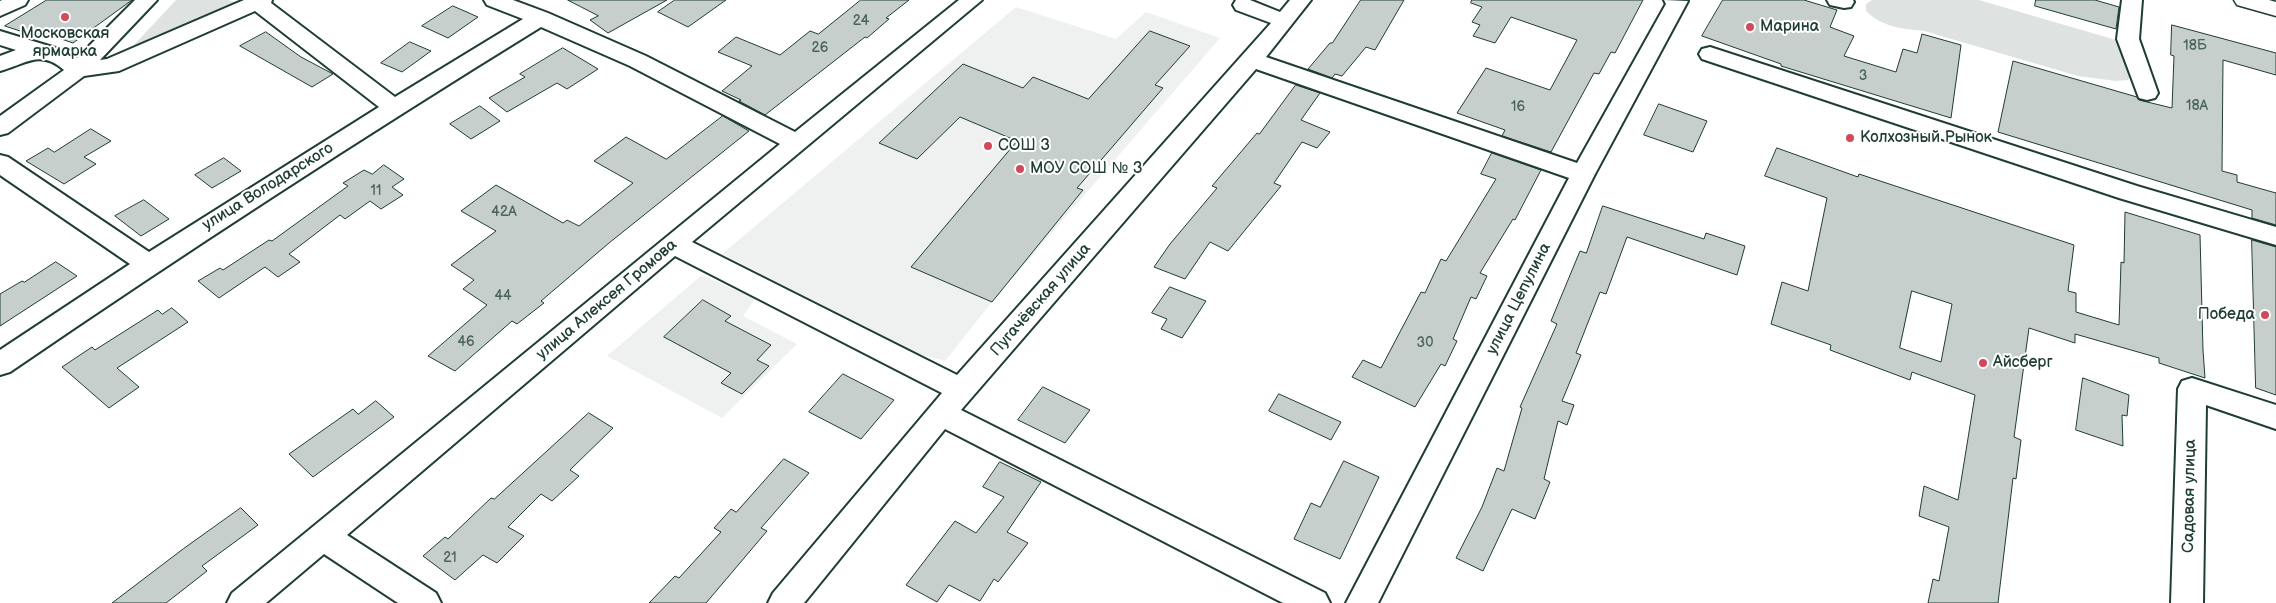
<!DOCTYPE html>
<meta charset="utf-8">
<style>
body{margin:0}
canvas{display:block;background:#fff}
</style>
<canvas width="2276" height="603"></canvas>
<script>
const c = document.querySelector('canvas').getContext('2d');
c.lineJoin = 'round';
function fillPath(path, color) {
  c.fillStyle = color;
  c.fill(path, 'evenodd');
}
function strokePath(path, color, width, dash) {
  c.strokeStyle = color;
  c.lineWidth = width;
  c.lineCap = dash ? 'butt' : 'round';
  c.setLineDash(dash || []);
  c.stroke(path);
}
function drawText(font, color, halo, rows, align = 'center') {
  c.font = font + ' "Balsamiq Sans",sans-serif';
  c.lineWidth = 4;
  c.setLineDash([]);
  c.textBaseline = 'middle';
  c.strokeStyle = halo;
  c.fillStyle = color;
  for (const [text, x, y, turn = 0] of rows) {
    c.save();
    c.translate(x, y);
    c.rotate((+turn || 0) * Math.PI / 180);
    c.textAlign = isNaN(turn) ? turn : align;
    if (halo) c.strokeText(text, 0, 0);
    c.fillText(text, 0, 0);
    c.restore();
  }
}
const built = new Path2D(`
 M 1016,7 L 1116,39 L 1146,12 L 1220,38 L 992,302 L 945,361 L 916,353 L 722,254 Z
 M 702,275 L 755,299 L 743,316 L 797,344 L 722,418 L 607,356 Z`);
const green = new Path2D(`
 M 176,0 L 229,0 L 234,2 L 235,7 L 141,50 L 132,47 Z
 M 1872,0 L 1979,0 L 2116,40 L 2131,74 L 2128,80 L 2116,81 L 2078,76 L 1924,31 C 1904,29 1881,27 1866,11 L 1866,4 Z`);
const building = new Path2D(`
 M 47,0 L 132,0 L 73,43 L 41,32 L 35,36 L 5,26 Z
 M 568,0 L 667,0 L 608,33 L 590,20 L 598,16 Z
 M 675,0 L 726,0 L 688,27 L 658,12 Z
 M 861,0 L 909,0 L 886,18 L 889,19 L 867,38 L 865,37 L 765,115 L 739,101 L 741,100 L 722,91 L 752,66 L 718,52 L 736,37 L 780,55 L 810,31 L 818,34 Z
 M 1361,0 L 1404,0 L 1375,50 L 1366,47 L 1342,76 L 1335,74 L 1332,78 L 1308,69 L 1330,43 L 1332,43 Z
 M 1472,0 L 1643,0 L 1615,53 L 1611,52 L 1599,74 L 1594,73 L 1551,152 L 1502,136 L 1505,130 L 1457,113 L 1486,68 L 1550,90 L 1577,40 L 1511,17 L 1495,43 L 1473,36 L 1480,25 L 1472,22 L 1482,7 L 1471,3 Z
 M 1723,0 L 1804,0 L 1837,10 L 1830,27 L 1854,36 L 1844,56 L 1896,72 L 1903,49 L 1917,53 L 1922,34 L 1961,45 L 1951,118 L 1781,66 L 1781,64 L 1702,36 Z
 M 2036,0 L 2095,0 L 2119,7 L 2116,29 L 2035,6 Z
 M 453,6 L 478,17 L 448,38 L 422,26 Z
 M 2172,25 L 2276,53 L 2276,75 L 2223,60 L 2222,171 L 2237,175 L 2237,182 L 2276,193 L 2276,225 L 2252,218 L 2252,210 L 1998,132 L 2013,61 L 2137,97 L 2139,100 L 2172,108 L 2174,56 L 2171,55 Z
 M 1150,31 L 1190,46 L 1155,85 L 1163,88 L 1077,188 L 1083,190 L 992,302 L 911,267 L 1017,141 L 960,117 L 917,159 L 879,143 L 963,64 L 1023,88 L 1033,77 L 1088,99 Z
 M 266,32 L 301,57 L 333,74 L 312,87 L 240,46 Z
 M 410,42 L 431,51 L 402,72 L 381,63 Z
 M 563,48 L 598,69 L 567,89 L 557,83 L 507,112 L 489,98 L 525,77 L 520,74 Z
 M 1296,85 L 1320,93 L 1301,120 L 1330,132 L 1317,148 L 1302,142 L 1274,183 L 1281,186 L 1228,251 L 1210,242 L 1185,279 L 1154,267 L 1170,244 L 1217,188 L 1212,186 L 1257,133 L 1259,134 Z
 M 1659,104 L 1707,121 L 1693,152 L 1644,135 Z
 M 480,106 L 500,121 L 471,139 L 450,124 Z
 M 723,116 L 749,131 L 609,243 L 541,301 L 544,303 L 517,324 L 512,321 L 455,371 L 428,356 L 487,305 L 463,289 L 474,280 L 451,265 L 496,231 L 461,211 L 496,185 L 563,223 L 567,220 L 579,226 L 633,183 L 594,161 L 626,137 L 666,159 Z
 M 91,129 L 111,141 L 84,157 L 96,164 L 64,184 L 26,161 L 48,148 L 54,152 Z
 M 1777,148 L 1858,177 L 1859,174 L 2074,245 L 2068,291 L 2076,293 L 2076,312 L 2119,325 L 2121,262 L 2124,263 L 2125,212 L 2200,235 L 2203,350 L 2205,378 L 2159,363 L 2159,358 L 2075,334 L 2075,343 L 2029,328 L 2014,437 L 2021,440 L 2016,479 L 2013,478 L 1998,603 L 1928,603 L 1933,579 L 1939,581 L 1949,527 L 1919,516 L 1924,486 L 1958,500 L 1975,395 L 1912,372 L 1910,380 L 1830,350 L 1831,345 L 1771,324 L 1782,282 L 1808,291 L 1827,198 L 1765,176 ZM 1912,291 L 1952,304 L 1941,362 L 1900,348 Z
 M 1492,153 L 1541,170 L 1515,220 L 1513,219 L 1480,273 L 1487,276 L 1476,299 L 1471,297 L 1453,339 L 1457,341 L 1445,366 L 1441,364 L 1415,407 L 1352,377 L 1363,360 L 1381,368 L 1421,292 L 1425,293 L 1441,259 L 1446,261 L 1496,179 L 1481,174 Z
 M 224,158 L 241,171 L 212,188 L 195,175 Z
 M 384,165 L 404,179 L 392,187 L 403,195 L 381,209 L 370,201 L 345,219 L 340,215 L 289,254 L 300,262 L 278,277 L 265,267 L 219,298 L 198,281 L 220,268 L 223,270 L 269,240 L 272,241 L 348,186 L 343,183 L 364,170 L 372,174 Z
 M 144,200 L 169,219 L 141,236 L 115,216 Z
 M 1603,206 L 1704,239 L 1706,233 L 1745,246 L 1737,275 L 1627,237 L 1606,294 L 1600,292 L 1576,353 L 1581,355 L 1562,401 L 1574,405 L 1567,425 L 1558,421 L 1544,479 L 1550,482 L 1535,519 L 1512,509 L 1483,571 L 1456,558 L 1482,507 L 1497,468 L 1504,471 L 1522,408 L 1520,407 L 1557,324 L 1551,321 L 1580,251 L 1586,253 Z
 M 2252,240 L 2276,247 L 2276,395 L 2256,388 Z
 M 56,262 L 77,276 L 0,326 L 0,294 L 22,281 L 24,282 Z
 M 1170,287 L 1206,301 L 1182,338 L 1161,329 L 1167,319 L 1152,313 Z
 M 703,300 L 731,316 L 725,321 L 771,345 L 757,360 L 769,366 L 742,394 L 721,383 L 731,373 L 664,337 Z
 M 172,308 L 188,322 L 117,368 L 139,387 L 109,408 L 62,367 L 92,347 L 95,350 L 158,310 L 162,314 Z
 M 843,374 L 894,400 L 861,439 L 809,412 Z
 M 2083,378 L 2129,395 L 2127,416 L 2122,415 L 2123,446 L 2076,430 Z
 M 1043,387 L 1090,410 L 1065,443 L 1018,420 Z
 M 1279,394 L 1341,422 L 1331,440 L 1269,411 Z
 M 376,401 L 394,417 L 313,477 L 289,454 L 353,409 L 358,414 Z
 M 589,413 L 613,428 L 570,470 L 579,476 L 552,501 L 541,494 L 508,527 L 524,536 L 497,563 L 483,555 L 455,580 L 423,556 L 445,537 L 448,539 L 491,498 L 494,499 Z
 M 784,459 L 809,473 L 761,528 L 767,531 L 706,603 L 649,603 L 675,576 L 679,578 L 721,532 L 714,528 L 731,509 L 736,512 Z
 M 1344,461 L 1379,477 L 1340,559 L 1294,539 L 1311,503 L 1320,507 Z
 M 1000,462 L 1041,482 L 1007,532 L 1028,543 L 998,582 L 994,579 L 980,601 L 949,585 L 937,602 L 906,585 L 955,521 L 976,533 L 1004,497 L 983,487 Z
 M 241,508 L 258,525 L 202,566 L 207,571 L 166,603 L 112,603 L 183,549 Z`);
const minor = new Path2D(`
 M 2,0 L 28,0 L 25,5 L 0,16 L 0,1 Z
 M 135,0 L 157,0 L 100,60 L 107,59 L 244,0 L 272,0 L 271,3 L 395,97 L 523,19 L 487,5 L 484,0 L 513,0 L 548,13 L 646,56 L 795,132 L 959,0 L 982,0 L 692,242 L 957,375 L 1271,23 L 1236,10 L 1233,5 L 1236,0 L 1250,0 L 1280,12 L 1290,0 L 1311,0 L 1266,57 L 1577,163 L 1666,4 L 1664,0 L 1688,1 L 1595,174 L 1378,603 L 1346,603 L 1569,178 L 1256,69 L 961,410 L 1325,593 L 1330,603 L 1283,603 L 945,429 L 804,603 L 768,603 L 773,593 L 942,393 L 675,256 L 347,535 L 436,593 L 441,603 L 398,603 L 324,554 L 266,603 L 227,603 L 232,593 L 780,144 L 630,66 L 541,27 C 361,138 184,253 10,372 L 0,375 L 0,350 L 130,264 L 0,175 L 0,155 L 8,157 L 149,252 L 379,107 L 255,11 L 119,71 L 84,76 L 8,133 L 0,135 L 0,116 L 64,70 C 40,49 26,64 0,71 L 0,56 L 16,50 L 0,45 L 0,31 L 72,53 L 77,58 Z
 M 1827,0 L 1853,0 L 1854,2 L 1851,7 L 1844,8 L 1830,5 Z
 M 2122,0 L 2142,0 L 2139,39 L 2158,93 L 2155,98 L 2147,100 L 2139,98 L 2117,39 Z
 M 1710,47 L 2137,186 L 2276,227 L 2276,245 L 2119,198 L 1702,59 L 1699,54 L 1702,49 Z
 M 2192,378 L 2276,405 L 2276,429 L 2206,405 L 2203,603 L 2171,603 L 2178,389 L 2182,381 Z`);
const major = new Path2D(`
 M 2234,0 L 2269,0 L 2276,2 L 2276,16 L 2237,5 Z`);
const markers = [
 [65,17,5,"#d1495b"],
 [1750,27,5,"#d1495b"],
 [1850,138,5,"#d1495b"],
 [988,146,5,"#d1495b"],
 [1020,169,5,"#d1495b"],
 [2265,315,5,"#d1495b"],
 [1983,363,5,"#d1495b"]
];
const numberNames = [
 ["24",861,21],
 ["18Б",2195,46],
 ["26",820,48],
 ["3",1863,76],
 ["18А",2197,106],
 ["16",1518,107],
 ["11",376,191],
 ["42А",504,212],
 ["44",503,296],
 ["46",466,342],
 ["30",1425,343],
 ["21",450,558]
];
const poiNames = [
 ["Марина",1760,27],
 ["Московская",65,34,"center"],
 ["ярмарка",65,52,"center"],
 ["Колхозный Рынок",1860,138],
 ["СОШ 3",998,146],
 ["МОУ СОШ № 3",1030,169],
 ["Победа",2255,315,"right"],
 ["Айсберг",1993,363]
];
const streetNames = [
 ["улица Володарского",268,187,-32],
 ["улица Цепулина",1519,299,-63],
 ["улица Алексея Громова",607,300,-40],
 ["Пугачёвская улица",1041,300,-49],
 ["Садовая улица",2190,496,-89]
];
fillPath(built, '#eef1f0');
fillPath(green, '#dee3e2');
fillPath(building, '#c7cfcc');
strokePath(building, '#1f3d34', 1);
strokePath(minor, '#1f3d34', 4);
strokePath(major, '#1f3d34', 3);
fillPath(minor, '#fff');
fillPath(major, '#fff');
for (const [x, y, r, color] of markers) {
  const dot = new Path2D();
  dot.arc(x, y, r, 0, 2 * Math.PI);
  c.fillStyle = color;
  c.fill(dot);
  strokePath(dot, '#fff', 2);
}
drawText('14px', '#49625a', null, numberNames);
drawText('16px', '#1f3d34', '#fff', poiNames, 'left');
drawText('16px', '#1f3d34', '#fff', streetNames);
</script>
